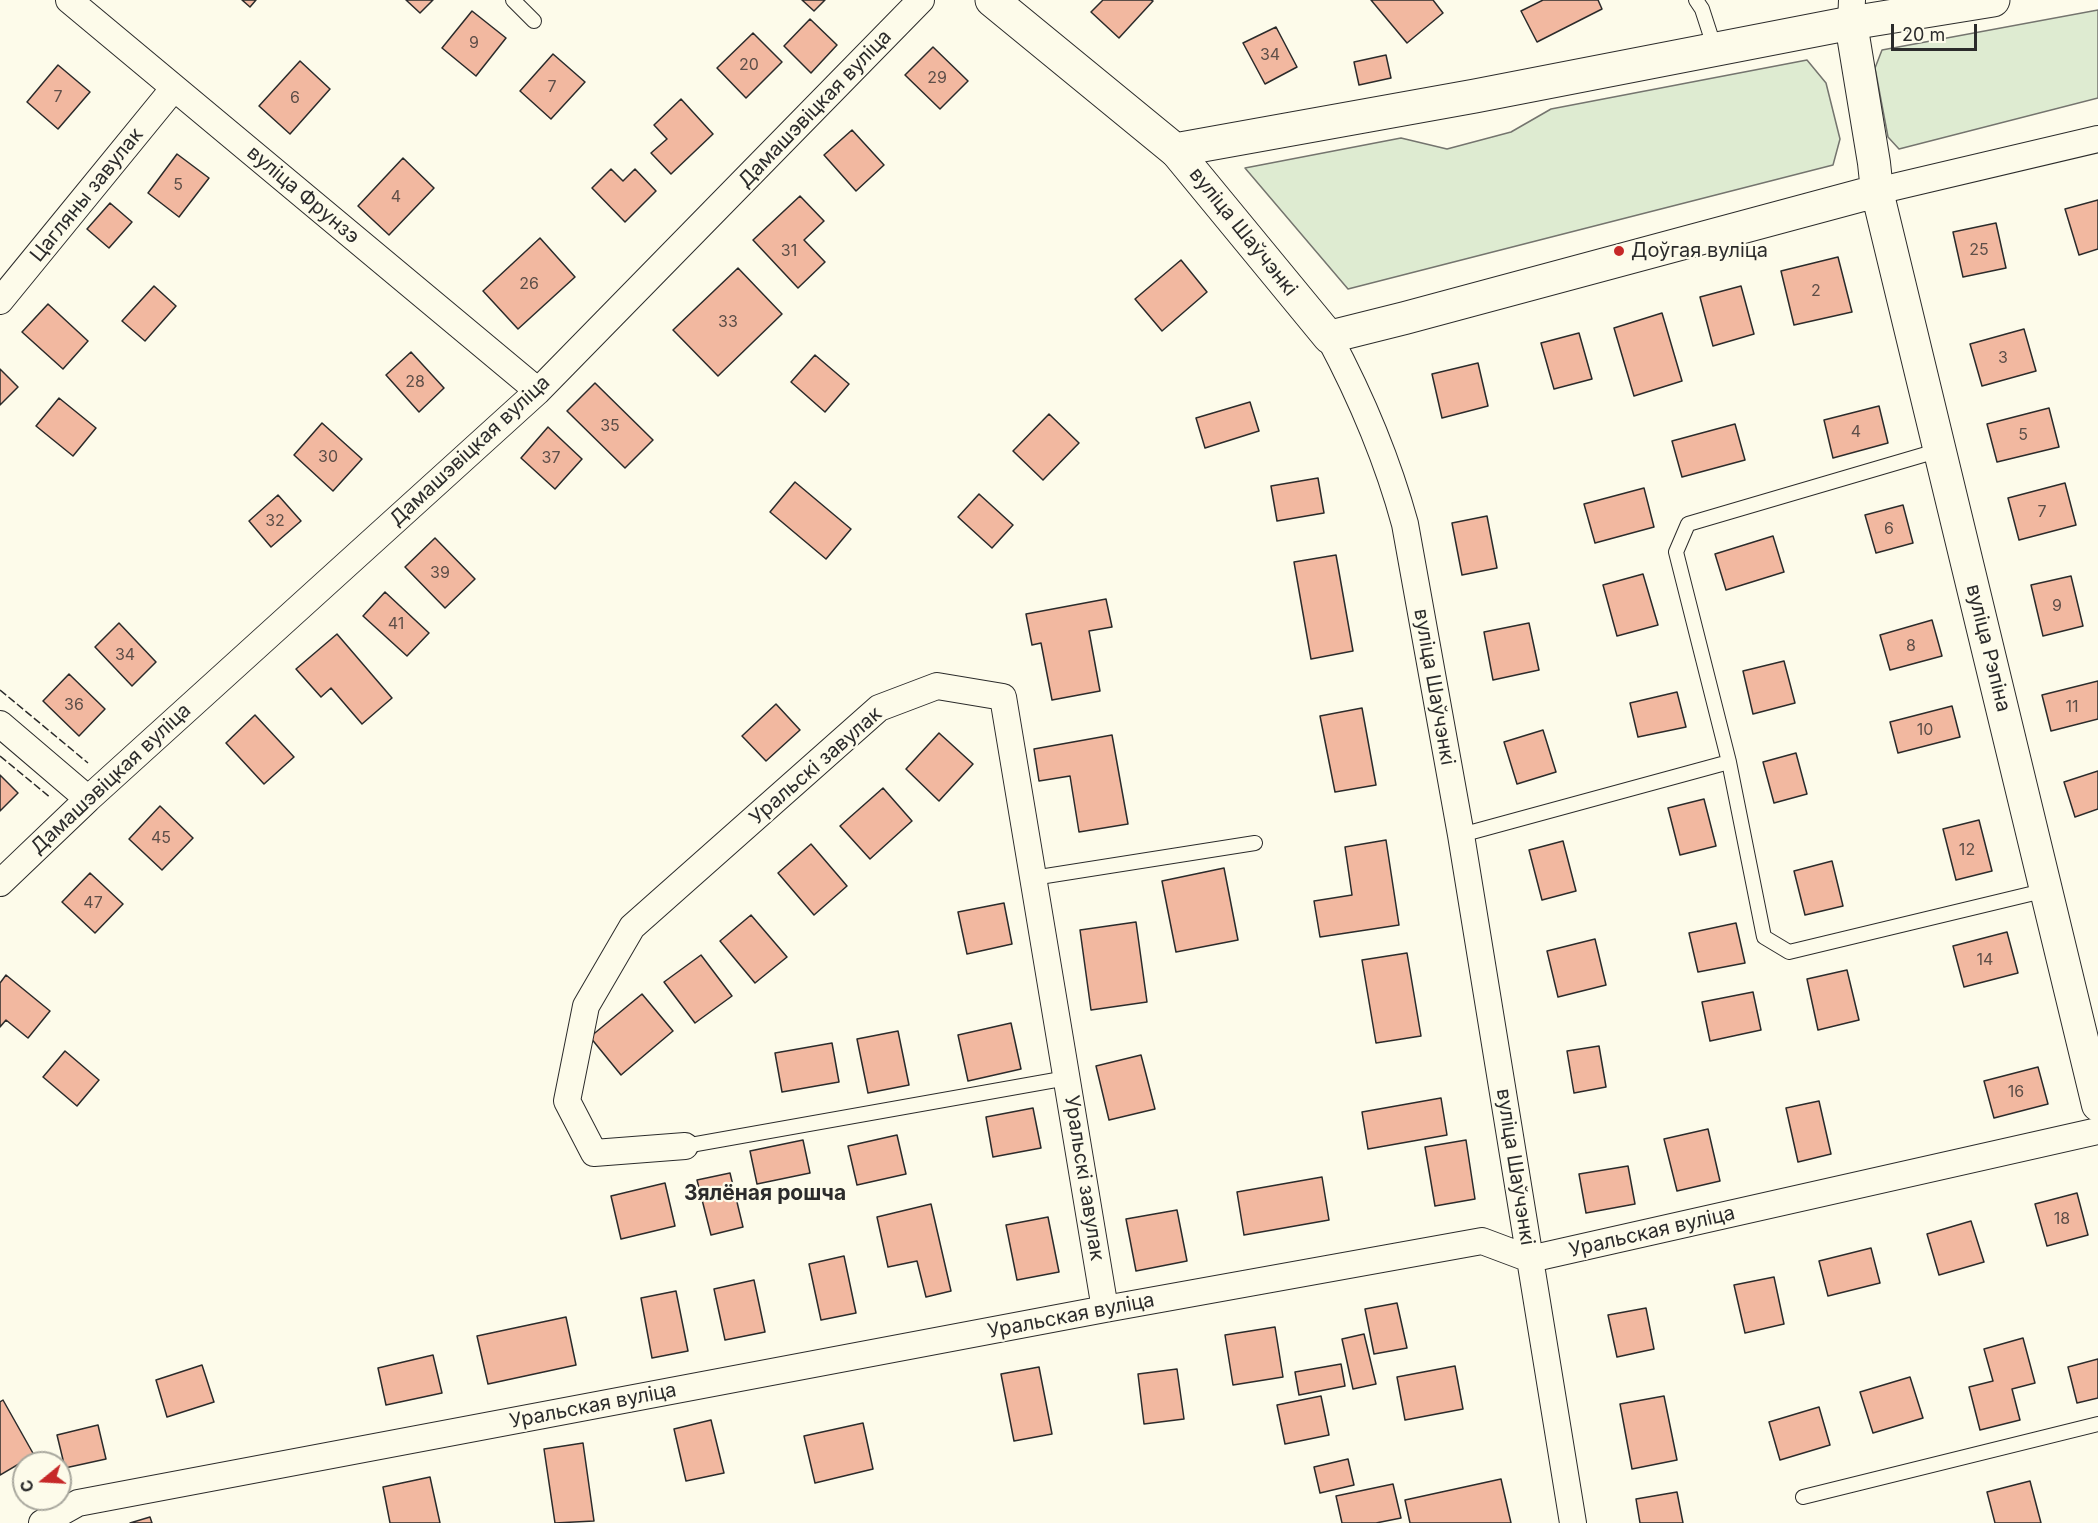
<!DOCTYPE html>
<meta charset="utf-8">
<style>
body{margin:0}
#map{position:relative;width:2098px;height:1523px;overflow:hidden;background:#fdfbea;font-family:Inter,sans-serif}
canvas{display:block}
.north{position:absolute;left:12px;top:1451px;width:60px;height:60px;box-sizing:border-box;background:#fdfbea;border:2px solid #a9a89e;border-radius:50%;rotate:252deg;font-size:16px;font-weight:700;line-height:24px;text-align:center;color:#2b2b2b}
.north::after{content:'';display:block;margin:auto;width:21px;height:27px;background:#c62828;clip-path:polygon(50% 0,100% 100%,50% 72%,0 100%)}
.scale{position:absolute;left:1891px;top:24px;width:86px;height:27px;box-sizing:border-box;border:3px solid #2b2b2b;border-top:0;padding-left:8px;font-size:18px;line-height:21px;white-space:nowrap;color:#2b2b2b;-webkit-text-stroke:4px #fdfbea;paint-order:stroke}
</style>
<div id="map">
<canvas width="2098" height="1523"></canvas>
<div class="north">С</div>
<div class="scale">20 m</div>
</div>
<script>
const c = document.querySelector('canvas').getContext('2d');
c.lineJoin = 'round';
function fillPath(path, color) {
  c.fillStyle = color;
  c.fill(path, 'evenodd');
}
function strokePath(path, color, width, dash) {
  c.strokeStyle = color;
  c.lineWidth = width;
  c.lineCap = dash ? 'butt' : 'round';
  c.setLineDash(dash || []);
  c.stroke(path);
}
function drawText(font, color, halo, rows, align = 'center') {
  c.font = font + ' Inter,sans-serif';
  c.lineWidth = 4.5;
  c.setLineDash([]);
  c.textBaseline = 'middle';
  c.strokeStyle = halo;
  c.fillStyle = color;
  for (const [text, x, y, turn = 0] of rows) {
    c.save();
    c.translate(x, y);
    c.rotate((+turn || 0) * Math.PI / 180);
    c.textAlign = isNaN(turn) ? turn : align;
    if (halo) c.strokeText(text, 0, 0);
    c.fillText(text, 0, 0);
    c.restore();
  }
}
const green = new Path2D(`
 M 2098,10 L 2098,98 L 1899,149 L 1888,137 L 1875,68 L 1882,50 Z
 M 1807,60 L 1826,83 L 1840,139 L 1833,165 L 1348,289 L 1245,168 L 1401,138 L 1447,149 L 1511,132 L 1551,109 Z`);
const building = new Path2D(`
 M 242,0 L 256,0 L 250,7 Z
 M 406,0 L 433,0 L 420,13 Z
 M 802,0 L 825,0 L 814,11 Z
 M 1103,0 L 1151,0 L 1153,1 L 1119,38 L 1091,12 Z
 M 1371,0 L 1433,0 L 1443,13 L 1407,43 Z
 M 1543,0 L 1598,0 L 1602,9 L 1537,42 L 1521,11 Z
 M 472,11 L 506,38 L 476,76 L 442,48 Z
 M 810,19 L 837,45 L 811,73 L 784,46 Z
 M 1276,27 L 1297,67 L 1265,84 L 1243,43 Z
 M 753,33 L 782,62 L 746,98 L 717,68 Z
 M 933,47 L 968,81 L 940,109 L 905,75 Z
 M 553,54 L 585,82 L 551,119 L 520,91 Z
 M 1386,55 L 1391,78 L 1359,85 L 1354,62 Z
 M 300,61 L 330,89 L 290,134 L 259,106 Z
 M 58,65 L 90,92 L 58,129 L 27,102 Z
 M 681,99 L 713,134 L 671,174 L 651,153 L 667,139 L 654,125 Z
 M 852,130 L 884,165 L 856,191 L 824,155 Z
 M 177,154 L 209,178 L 179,217 L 148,193 Z
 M 403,158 L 434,188 L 389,235 L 358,206 Z
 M 611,169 L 623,181 L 635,169 L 656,191 L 625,222 L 592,188 Z
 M 800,196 L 824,221 L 804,240 L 825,262 L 798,288 L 753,240 Z
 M 2098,200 L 2098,249 L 2079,255 L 2065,209 Z
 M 110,203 L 132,222 L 109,248 L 87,229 Z
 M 1996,223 L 2006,268 L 1963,277 L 1953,232 Z
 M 540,238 L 575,277 L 518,329 L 483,291 Z
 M 1838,257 L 1852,312 L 1794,325 L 1781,271 Z
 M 1181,260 L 1207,292 L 1162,331 L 1135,299 Z
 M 738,268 L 782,314 L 718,376 L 673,330 Z
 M 154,286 L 176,306 L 145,341 L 122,321 Z
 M 1741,286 L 1754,334 L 1713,346 L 1700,297 Z
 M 48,304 L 88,341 L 63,369 L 22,332 Z
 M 1662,313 L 1682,381 L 1634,396 L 1614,328 Z
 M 2024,329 L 2036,371 L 1982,386 L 1970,344 Z
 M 1579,333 L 1592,379 L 1554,389 L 1541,343 Z
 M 411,352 L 444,388 L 419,412 L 386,375 Z
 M 815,355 L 849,384 L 825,412 L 791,382 Z
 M 1478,363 L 1488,406 L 1442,418 L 1432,374 Z
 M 0,369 L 18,387 L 0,405 Z
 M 595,383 L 653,440 L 625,468 L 567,411 Z
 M 59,398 L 96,428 L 73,456 L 36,426 Z
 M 1250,402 L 1259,431 L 1205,448 L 1196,418 Z
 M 1879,406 L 1888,443 L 1833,458 L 1824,420 Z
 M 2049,408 L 2059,447 L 1997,462 L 1987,424 Z
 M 1049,414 L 1079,443 L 1043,480 L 1013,451 Z
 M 322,423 L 362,459 L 333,491 L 294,455 Z
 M 1735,424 L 1745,460 L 1682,477 L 1672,441 Z
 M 548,427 L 582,459 L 555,489 L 521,458 Z
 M 1318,478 L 1324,513 L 1277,521 L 1271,486 Z
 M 795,482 L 851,529 L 826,559 L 770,512 Z
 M 2065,483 L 2076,525 L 2019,540 L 2008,498 Z
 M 1644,488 L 1654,527 L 1595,543 L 1584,504 Z
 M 979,494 L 1013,525 L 992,548 L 958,517 Z
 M 278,495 L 301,521 L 271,547 L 249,521 Z
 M 1903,505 L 1913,543 L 1876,553 L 1865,515 Z
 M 1487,516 L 1497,568 L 1462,575 L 1452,523 Z
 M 1773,536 L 1784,572 L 1726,590 L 1715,554 Z
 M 435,538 L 475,579 L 445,608 L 405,567 Z
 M 1336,555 L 1353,651 L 1311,659 L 1294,562 Z
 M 1643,574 L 1658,625 L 1617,636 L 1603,585 Z
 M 2071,576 L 2083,626 L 2043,636 L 2031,585 Z
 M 385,592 L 429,633 L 407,656 L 363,616 Z
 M 1106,599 L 1112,627 L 1089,631 L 1100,691 L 1052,700 L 1041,643 L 1032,645 L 1026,614 Z
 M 1932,620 L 1942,656 L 1890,670 L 1880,635 Z
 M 119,623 L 156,662 L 132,686 L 95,647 Z
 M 1529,623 L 1539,670 L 1493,680 L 1484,632 Z
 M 337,634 L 392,698 L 362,724 L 331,688 L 321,697 L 296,669 Z
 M 1784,661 L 1795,703 L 1753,714 L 1743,671 Z
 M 69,674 L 105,709 L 79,736 L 43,701 Z
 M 2098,681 L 2098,719 L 2051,731 L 2042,695 Z
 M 1677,692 L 1686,727 L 1638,737 L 1630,703 Z
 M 776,704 L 800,730 L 766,761 L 742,736 Z
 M 1952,706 L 1960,737 L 1898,753 L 1890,722 Z
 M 1362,708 L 1376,785 L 1335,792 L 1320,716 Z
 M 255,715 L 294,757 L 264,784 L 226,743 Z
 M 1543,730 L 1556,772 L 1517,784 L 1504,742 Z
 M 939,733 L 973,764 L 939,801 L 906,769 Z
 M 1112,735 L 1128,824 L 1079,832 L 1070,776 L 1039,781 L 1034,749 Z
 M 1796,753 L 1807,794 L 1774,803 L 1763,762 Z
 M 2098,771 L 2098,809 L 2075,817 L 2064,782 Z
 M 0,775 L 18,793 L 0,811 Z
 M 883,788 L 912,821 L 870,859 L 840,826 Z
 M 1704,799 L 1716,846 L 1680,855 L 1668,808 Z
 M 160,806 L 193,838 L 162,870 L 129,839 Z
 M 1979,820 L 1992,871 L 1956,880 L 1943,829 Z
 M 1386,840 L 1399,925 L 1320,937 L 1314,901 L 1352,895 L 1345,847 Z
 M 1563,841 L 1576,891 L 1542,900 L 1529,850 Z
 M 811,844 L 847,886 L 814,915 L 778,873 Z
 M 1832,861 L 1843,906 L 1805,915 L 1794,871 Z
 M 1224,868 L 1238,940 L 1176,952 L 1162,881 Z
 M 90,873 L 123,904 L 95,933 L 62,902 Z
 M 1004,903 L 1012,944 L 967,954 L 958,912 Z
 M 751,915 L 787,957 L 755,983 L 720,941 Z
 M 1136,922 L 1147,1002 L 1091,1010 L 1080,930 Z
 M 1736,923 L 1745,963 L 1698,972 L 1689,933 Z
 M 2007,932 L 2018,973 L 1964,987 L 1953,946 Z
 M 1595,939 L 1606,985 L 1558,997 L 1547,951 Z
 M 1407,953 L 1421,1036 L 1376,1043 L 1362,960 Z
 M 701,955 L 732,996 L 695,1023 L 664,982 Z
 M 1847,970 L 1859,1020 L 1818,1030 L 1807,979 Z
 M 6,975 L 50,1011 L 28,1038 L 6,1020 L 0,1027 L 0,983 Z
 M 1753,992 L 1761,1030 L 1710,1041 L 1702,1002 Z
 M 642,994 L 673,1031 L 621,1075 L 590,1037 Z
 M 1011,1023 L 1021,1069 L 968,1081 L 958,1035 Z
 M 898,1031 L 909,1085 L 868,1093 L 857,1039 Z
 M 832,1043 L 839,1082 L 782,1092 L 775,1053 Z
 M 1599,1046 L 1606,1087 L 1574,1093 L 1567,1051 Z
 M 65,1051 L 99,1080 L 77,1106 L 43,1077 Z
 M 1141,1055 L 1155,1109 L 1109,1120 L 1096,1066 Z
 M 2038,1067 L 2048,1104 L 1994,1118 L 1984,1081 Z
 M 1441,1098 L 1447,1135 L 1368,1149 L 1362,1112 Z
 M 1819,1101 L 1831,1154 L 1798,1162 L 1786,1108 Z
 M 1033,1108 L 1041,1148 L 993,1157 L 986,1117 Z
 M 1708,1129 L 1720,1181 L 1677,1191 L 1664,1139 Z
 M 897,1135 L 906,1174 L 857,1185 L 848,1146 Z
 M 803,1140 L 810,1173 L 757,1184 L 750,1151 Z
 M 1466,1140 L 1475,1199 L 1435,1206 L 1425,1147 Z
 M 1628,1166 L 1635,1204 L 1586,1213 L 1579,1174 Z
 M 730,1173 L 743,1227 L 711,1235 L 697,1180 Z
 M 1322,1177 L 1329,1220 L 1244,1235 L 1237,1192 Z
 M 665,1183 L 675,1226 L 621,1239 L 611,1196 Z
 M 2077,1193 L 2088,1235 L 2047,1246 L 2035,1204 Z
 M 931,1204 L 951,1291 L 926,1297 L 917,1261 L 888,1267 L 877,1217 Z
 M 1177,1210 L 1187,1261 L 1136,1271 L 1126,1219 Z
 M 1048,1217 L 1059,1272 L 1017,1280 L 1006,1225 Z
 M 1971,1221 L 1984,1262 L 1939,1275 L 1927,1234 Z
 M 1871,1248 L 1880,1283 L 1828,1296 L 1819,1261 Z
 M 844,1256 L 856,1313 L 821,1320 L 809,1264 Z
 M 1774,1277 L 1784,1324 L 1745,1333 L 1734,1285 Z
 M 754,1280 L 765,1332 L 725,1340 L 714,1289 Z
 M 676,1291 L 688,1351 L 652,1358 L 641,1298 Z
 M 1397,1303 L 1407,1348 L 1374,1354 L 1365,1309 Z
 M 1646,1308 L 1654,1349 L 1617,1357 L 1608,1315 Z
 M 566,1317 L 576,1365 L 488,1384 L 477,1336 Z
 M 1275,1327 L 1283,1377 L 1233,1385 L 1225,1335 Z
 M 1364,1334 L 1376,1384 L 1353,1389 L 1342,1339 Z
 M 2023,1338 L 2035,1383 L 2012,1389 L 2020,1420 L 1980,1430 L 1969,1387 L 1993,1381 L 1984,1349 Z
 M 433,1355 L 442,1393 L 386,1405 L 378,1368 Z
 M 2098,1359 L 2098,1398 L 2077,1403 L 2068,1367 Z
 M 1341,1364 L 1345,1386 L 1299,1395 L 1295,1372 Z
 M 202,1365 L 214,1402 L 167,1417 L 156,1380 Z
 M 1455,1366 L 1463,1409 L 1405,1420 L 1397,1377 Z
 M 1039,1367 L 1052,1434 L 1014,1441 L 1001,1374 Z
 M 1177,1369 L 1184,1419 L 1144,1424 L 1138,1374 Z
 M 1910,1377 L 1923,1418 L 1873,1433 L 1860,1392 Z
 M 1321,1396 L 1329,1435 L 1285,1444 L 1277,1405 Z
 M 1664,1396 L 1677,1460 L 1632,1469 L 1620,1404 Z
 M 3,1400 L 34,1455 L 0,1475 L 0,1402 Z
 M 1819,1407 L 1830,1445 L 1780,1460 L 1769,1422 Z
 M 711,1420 L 724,1473 L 686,1481 L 674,1429 Z
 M 863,1423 L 873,1469 L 815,1483 L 804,1436 Z
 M 98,1425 L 106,1459 L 65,1468 L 57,1435 Z
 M 583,1443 L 594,1521 L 555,1523 L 544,1449 Z
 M 1348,1459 L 1354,1485 L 1320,1493 L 1314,1467 Z
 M 430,1477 L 440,1523 L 390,1523 L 383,1487 Z
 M 1501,1479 L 1511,1523 L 1410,1523 L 1405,1500 Z
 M 2030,1481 L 2041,1523 L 1995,1523 L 1987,1492 Z
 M 1393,1484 L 1401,1518 L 1376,1523 L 1342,1523 L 1336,1496 Z
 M 1677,1492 L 1683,1523 L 1640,1523 L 1636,1499 Z
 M 150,1517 L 152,1523 L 130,1523 Z`);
const service = new Path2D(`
 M 513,0 L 534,21
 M 1696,0 L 1702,9 L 1715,49
 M 1940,450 L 1688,524 L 1676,552 L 1729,762 L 1764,937 L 1789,952 L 2047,890
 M 1461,835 L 1729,762
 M 1033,878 L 1255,843
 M 685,1146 L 1067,1078
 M 1803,1497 L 2098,1424`);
const minor = new Path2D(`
 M 69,0 L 538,391
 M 1851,23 L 1852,0
 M 1877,191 L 2098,139
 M 0,301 L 174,88
 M 1329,337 C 1361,397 1387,458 1405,524 L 1461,835 L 1573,1523
 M 0,724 L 88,799
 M 0,883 L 88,799 L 538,391 L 921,0
 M 685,1146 L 594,1153 L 567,1101 L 586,1006 L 632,927 L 879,708 L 937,686 L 1003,697 L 1105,1309
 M 42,1523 L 78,1503 L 1105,1309 L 1482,1241 L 1530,1259 L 2098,1131`);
const tertiary = new Path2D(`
 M 1851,23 L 1874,163 L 1877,191 L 2098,1105
 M 1175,150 L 1329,337 L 1405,318 L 1877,191`);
const secondary = new Path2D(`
 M 992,0 L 1175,150 L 1475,96 L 1851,23 L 1993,0`);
const fence = new Path2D(`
 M 0,690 L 88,763
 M 0,756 L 51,798`);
const markers = [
 [1619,251,6,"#c62828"]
];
const numberNames = [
 ["9",474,43],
 ["34",1270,55],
 ["20",749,65],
 ["29",937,78],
 ["7",552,87],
 ["7",58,97],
 ["6",295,98],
 ["5",178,185],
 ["4",396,197],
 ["25",1979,250],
 ["31",789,251],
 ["26",529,284],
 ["2",1816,291],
 ["33",728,322],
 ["3",2003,358],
 ["28",415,382],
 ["35",610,426],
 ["4",1856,432],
 ["5",2023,435],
 ["30",328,457],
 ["37",551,458],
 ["7",2042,512],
 ["32",275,521],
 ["6",1889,529],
 ["39",440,573],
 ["9",2057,606],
 ["41",396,624],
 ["8",1911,646],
 ["34",125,655],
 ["36",74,705],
 ["11",2072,707],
 ["10",1925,730],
 ["45",161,838],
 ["12",1967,850],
 ["47",93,903],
 ["14",1985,960],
 ["16",2016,1092],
 ["18",2062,1219]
];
const streetNames = [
 ["Дамашэвіцкая вуліца",815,109,-46],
 ["Цагляны завулак",87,195,-51],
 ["вуліца Фрунзэ",303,195,40],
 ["вуліца Шаўчэнкі",1243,232,51],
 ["Дамашэвіцкая вуліца",470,451,-43],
 ["вуліца Рэпіна",1988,648,76],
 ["вуліца Шаўчэнкі",1434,687,80],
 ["Уральскі завулак",816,766,-41],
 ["Дамашэвіцкая вуліца",111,779,-43],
 ["вуліца Шаўчэнкі",1515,1167,81],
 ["Уральскі завулак",1084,1178,81],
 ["Уральская вуліца",1652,1232,-13],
 ["Уральская вуліца",1071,1316,-11],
 ["Уральская вуліца",593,1406,-11]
];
const poiNames = [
 ["Доўгая вуліца",1631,251]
];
const neighbourhoodNames = [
 ["Зялёная рошча",765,1194]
];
fillPath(green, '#deebd1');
strokePath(green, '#74746e', 1.5);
fillPath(building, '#f2b8a0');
strokePath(building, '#2b2b2b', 1.5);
strokePath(service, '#2b2b2b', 16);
strokePath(minor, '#2b2b2b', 28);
strokePath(tertiary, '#2b2b2b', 34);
strokePath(secondary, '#2b2b2b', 35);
strokePath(service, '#fdfbea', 14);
strokePath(minor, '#fdfbea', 26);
strokePath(tertiary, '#fdfbea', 32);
strokePath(secondary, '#fdfbea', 33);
strokePath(fence, '#2b2b2b', 1.5, [8, 3]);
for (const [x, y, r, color] of markers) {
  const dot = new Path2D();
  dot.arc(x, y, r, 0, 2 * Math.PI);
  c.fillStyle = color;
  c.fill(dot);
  strokePath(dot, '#fdfbea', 2);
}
drawText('16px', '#5d4e48', null, numberNames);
drawText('20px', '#2b2b2b', '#fdfbea', streetNames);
drawText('20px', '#2b2b2b', '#fdfbea', poiNames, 'left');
drawText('bold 21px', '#2b2b2b', '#fdfbea', neighbourhoodNames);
</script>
